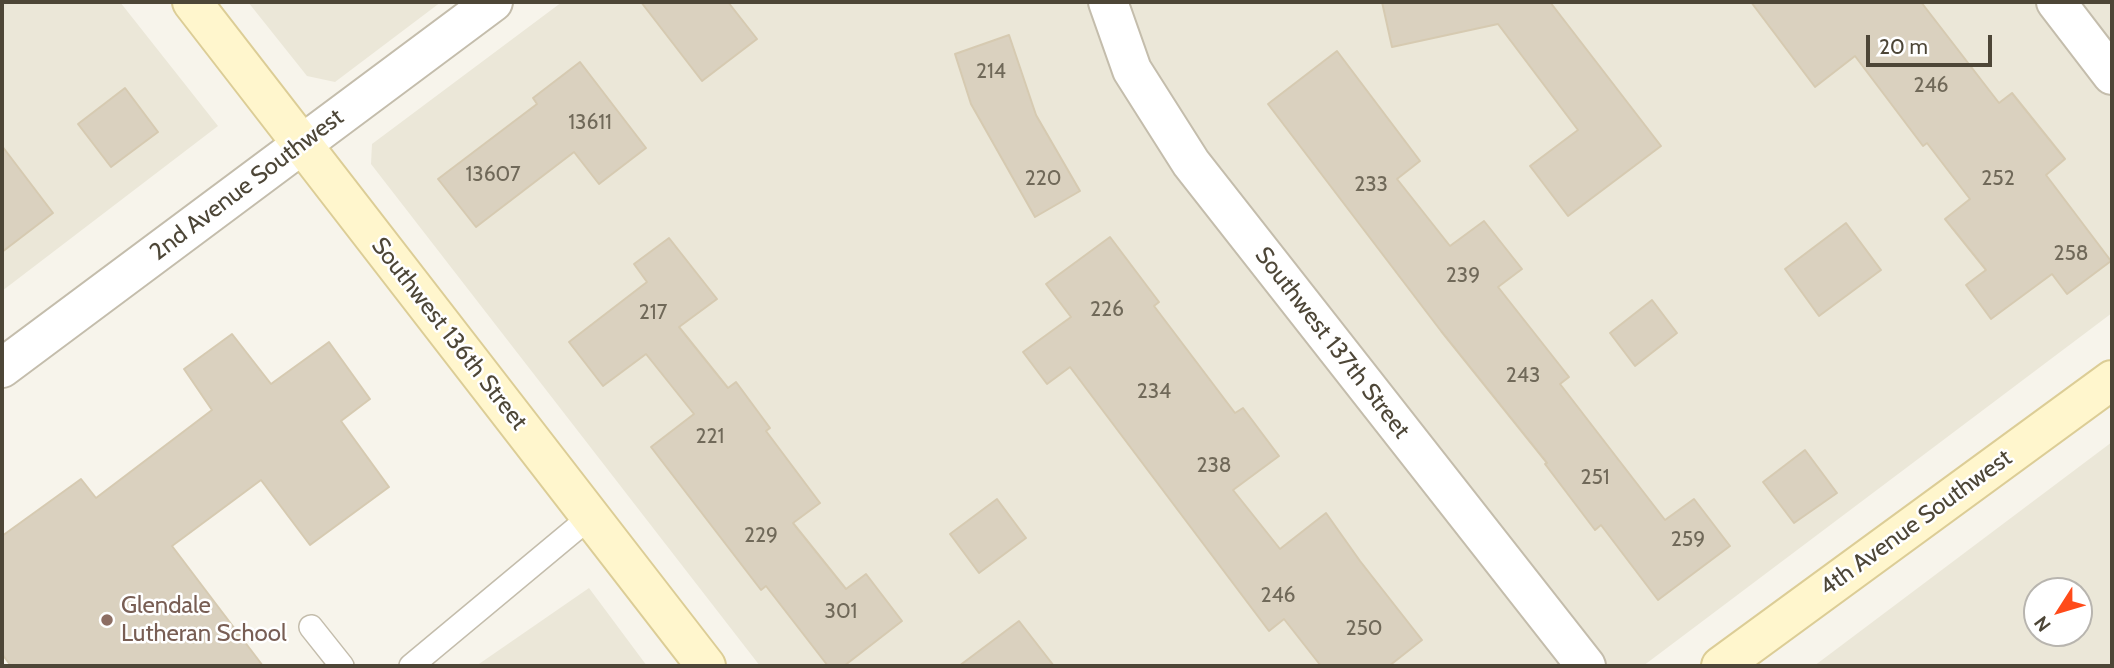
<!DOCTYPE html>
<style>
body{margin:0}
#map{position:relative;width:2114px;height:668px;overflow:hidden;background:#f7f4eb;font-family:Cabin,sans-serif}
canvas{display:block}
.frame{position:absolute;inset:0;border:4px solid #4d4637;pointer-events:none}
.north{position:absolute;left:2023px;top:577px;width:70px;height:70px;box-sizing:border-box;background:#fff;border:2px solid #b8b5af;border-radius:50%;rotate:233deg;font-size:19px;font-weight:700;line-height:28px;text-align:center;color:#4d4637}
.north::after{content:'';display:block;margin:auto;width:24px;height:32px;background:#ff4b1a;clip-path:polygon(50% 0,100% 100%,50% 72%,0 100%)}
.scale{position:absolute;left:1866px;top:35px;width:126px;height:32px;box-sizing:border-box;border:4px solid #4d4637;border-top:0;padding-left:9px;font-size:21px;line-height:24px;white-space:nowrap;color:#4d4637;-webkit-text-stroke:5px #fff;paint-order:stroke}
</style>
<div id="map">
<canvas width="2114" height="668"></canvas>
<div class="frame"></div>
<div class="north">N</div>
<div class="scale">20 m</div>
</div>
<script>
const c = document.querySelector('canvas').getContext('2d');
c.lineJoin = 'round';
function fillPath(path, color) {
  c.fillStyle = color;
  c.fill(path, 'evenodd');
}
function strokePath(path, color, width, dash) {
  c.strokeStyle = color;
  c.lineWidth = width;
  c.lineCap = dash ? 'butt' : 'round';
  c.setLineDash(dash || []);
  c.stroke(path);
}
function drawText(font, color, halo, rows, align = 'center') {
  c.font = font + ' Cabin,sans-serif';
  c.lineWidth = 5;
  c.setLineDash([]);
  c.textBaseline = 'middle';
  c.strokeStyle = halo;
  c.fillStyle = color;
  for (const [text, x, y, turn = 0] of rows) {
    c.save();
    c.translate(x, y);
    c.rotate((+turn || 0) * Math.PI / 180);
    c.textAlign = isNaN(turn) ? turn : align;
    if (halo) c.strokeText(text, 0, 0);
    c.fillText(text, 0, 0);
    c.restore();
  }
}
const residential = new Path2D(`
 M 2,2 L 120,2 L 218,126 L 2,291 Z
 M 248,2 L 441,2 L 335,82 L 307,76 Z
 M 562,2 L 2112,2 L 2112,313 L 1643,666 L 760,666 L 371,164 L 372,144 Z
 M 2112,442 L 2112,666 L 1814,666 ZM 2079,591 L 2079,633 L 2037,633 L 2037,591 Z
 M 589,588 L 647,666 L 476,666 Z`);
const building = new Path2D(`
 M 641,2 L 728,2 L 757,39 L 702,81 Z
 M 1382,2 L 1550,2 L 1661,146 L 1568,216 L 1530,166 L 1578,130 L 1498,24 L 1392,47 Z
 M 1751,2 L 1921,2 L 1999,103 L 2012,93 L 2065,159 L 2046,175 L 2111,261 L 2067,294 L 2052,274 L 1991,319 L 1966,285 L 1986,270 L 1945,219 L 1970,199 L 1927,143 L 1923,146 L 1855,56 L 1815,87 Z
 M 1009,35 L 1036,115 L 1080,191 L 1035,217 L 971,104 L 955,54 Z
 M 1337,51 L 1420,161 L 1397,179 L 1450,246 L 1484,221 L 1522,269 L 1498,287 L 1569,377 L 1560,384 L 1665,520 L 1694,499 L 1730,546 L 1658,600 L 1601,525 L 1595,530 L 1545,464 L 1547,463 L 1441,331 L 1268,104 Z
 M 580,62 L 646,148 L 599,184 L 574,152 L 476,227 L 438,179 L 537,104 L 533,98 Z
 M 125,88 L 158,132 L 111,167 L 78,124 Z
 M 2,146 L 53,213 L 2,252 Z
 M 1846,223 L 1881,270 L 1819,316 L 1785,269 Z
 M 1110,237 L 1159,302 L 1154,306 L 1235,413 L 1243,408 L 1279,456 L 1233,490 L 1280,549 L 1326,513 L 1360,561 L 1422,640 L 1389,666 L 1321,666 L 1284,619 L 1269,631 L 1070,367 L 1047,384 L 1023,352 L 1071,317 L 1046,284 Z
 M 669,238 L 717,299 L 679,327 L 728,388 L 736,382 L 770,428 L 766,431 L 820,503 L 793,523 L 846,589 L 866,574 L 902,621 L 844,666 L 828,666 L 766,586 L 761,590 L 651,447 L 694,414 L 646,354 L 603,386 L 569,342 L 647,282 L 634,264 Z
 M 1652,300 L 1677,333 L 1635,366 L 1610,333 Z
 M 232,334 L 271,384 L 329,342 L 370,399 L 341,421 L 389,487 L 310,545 L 261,480 L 172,546 L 263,666 L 11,666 L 2,654 L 2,536 L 81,479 L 96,498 L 212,410 L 184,369 Z
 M 1805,450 L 1837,493 L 1794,523 L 1763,482 Z
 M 997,499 L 1026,538 L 979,573 L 950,534 Z
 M 1019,621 L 1054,666 L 959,666 Z`);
const lane = new Path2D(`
 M 311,627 L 342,666
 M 411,666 L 590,517`);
const street = new Path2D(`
 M 1108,2 L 1132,70 L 1191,163 L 1586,666
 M 2056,2 L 2112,75
 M 2,368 L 493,2`);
const secondary = new Path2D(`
 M 192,2 L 706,666
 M 1721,666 L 2112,380`);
const markers = [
 [107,620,7,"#8d6e63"]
];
const numberNames = [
 ["214",991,72],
 ["246",1931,86],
 ["13611",590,123],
 ["13607",493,175],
 ["220",1043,179],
 ["252",1998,179],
 ["233",1371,185],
 ["258",2071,254],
 ["239",1463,276],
 ["226",1107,310],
 ["217",653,313],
 ["243",1523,376],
 ["234",1154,392],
 ["221",710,437],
 ["238",1214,466],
 ["251",1595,478],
 ["229",761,536],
 ["259",1688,540],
 ["246",1278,596],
 ["301",841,612],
 ["250",1364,629]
];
const streetNames = [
 ["2nd Avenue Southwest",247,185,-37],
 ["Southwest 136th Street",449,334,52],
 ["Southwest 137th Street",1332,343,52],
 ["4th Avenue Southwest",1916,523,-36]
];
const educationNames = [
 ["Glendale",121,606],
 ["Lutheran School",121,634]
];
fillPath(residential, '#ebe7d8');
fillPath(building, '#dad1bf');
strokePath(building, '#d6cab1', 2);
strokePath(lane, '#c4bdac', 26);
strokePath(street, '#c4bdac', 42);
strokePath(secondary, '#dccd96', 42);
strokePath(lane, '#fff', 23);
strokePath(street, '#fff', 38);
strokePath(secondary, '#fff6cd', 38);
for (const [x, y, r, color] of markers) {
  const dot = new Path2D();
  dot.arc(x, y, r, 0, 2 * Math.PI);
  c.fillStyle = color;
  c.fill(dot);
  strokePath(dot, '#fff', 2.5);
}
drawText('21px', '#706959', null, numberNames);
drawText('24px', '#4d4637', '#fff', streetNames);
drawText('24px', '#785e54', '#fff', educationNames, 'left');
</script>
